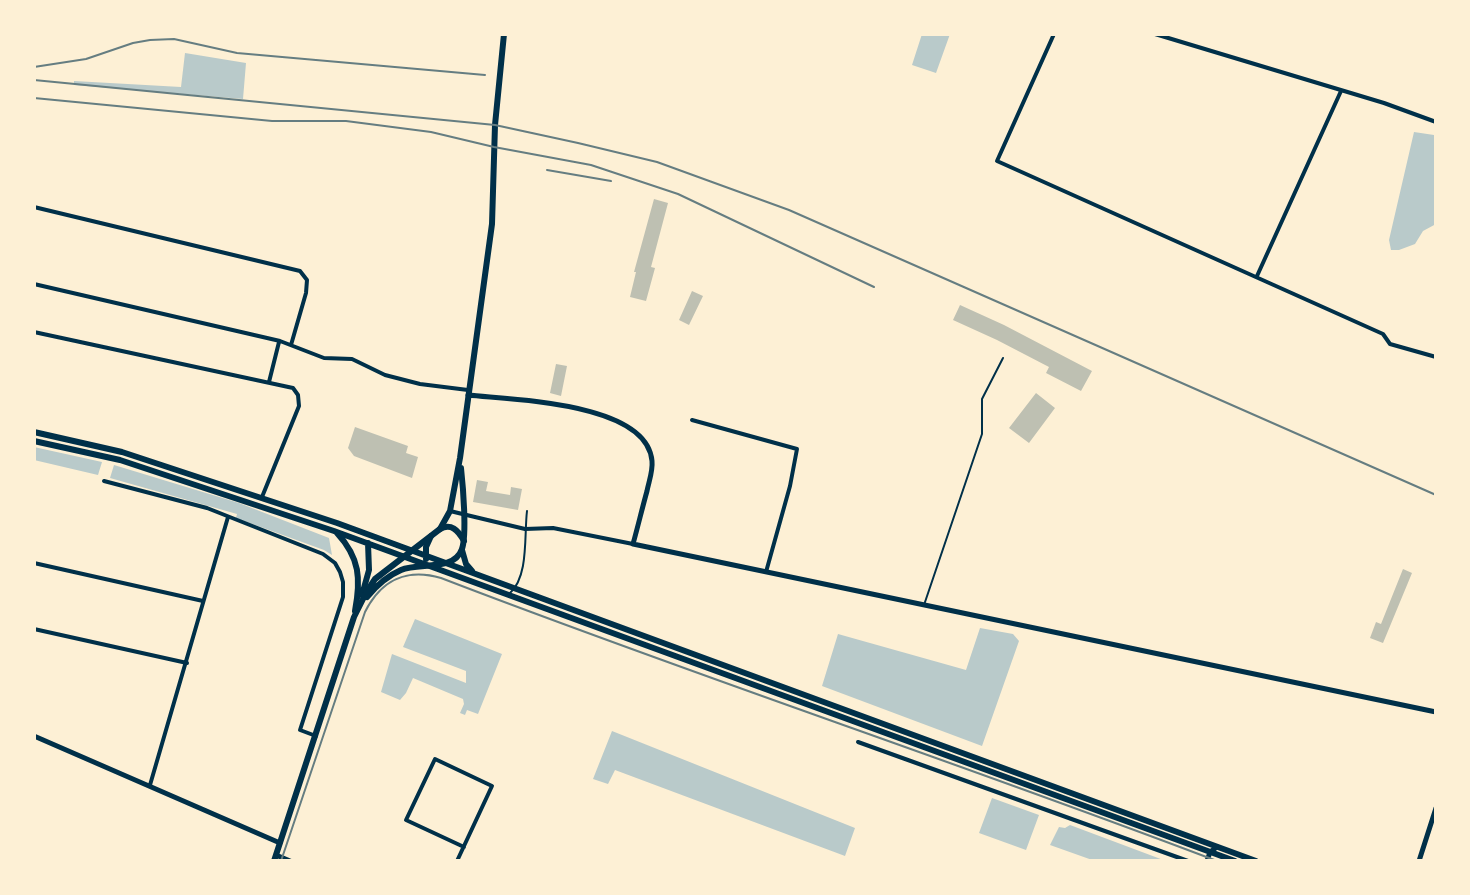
<!DOCTYPE html>
<style>
body{margin:0}
#map{position:relative;width:1470px;height:895px;overflow:hidden;background:#fdf0d5;font-family:Commissioner,sans-serif}
canvas{display:block}
.frame{position:absolute;inset:0;border:36px solid #fdf0d5;pointer-events:none}
</style>
<div id="map">
<canvas width="1470" height="895"></canvas>
<div class="frame"></div>
</div>
<script>
const c = document.querySelector('canvas').getContext('2d');
c.lineJoin = 'round';
function fillPath(path, color) {
  c.fillStyle = color;
  c.fill(path, 'evenodd');
}
function strokePath(path, color, width, dash) {
  c.strokeStyle = color;
  c.lineWidth = width;
  c.lineCap = dash ? 'butt' : 'round';
  c.setLineDash(dash || []);
  c.stroke(path);
}
const green = new Path2D(`
 M 922,34 L 950,34 L 936,73 L 912,65 Z
 M 185,53 L 246,63 L 243,99 L 74,85 L 74,81 L 181,87 Z
 M 1414,132 L 1434,135 L 1436,137 L 1436,224 L 1423,231 L 1415,244 L 1399,250 L 1391,250 L 1389,240 Z
 M 34,447 L 102,462 L 98,475 L 34,460 Z
 M 114,465 L 239,503 L 329,538 L 332,555 L 324,550 L 236,518 L 237,514 L 110,478 Z
 M 415,619 L 502,654 L 478,714 L 467,710 L 465,715 L 460,713 L 464,704 L 463,699 L 413,678 L 406,693 L 400,700 L 381,692 L 392,654 L 466,683 L 466,671 L 403,647 Z
 M 980,628 L 1013,634 L 1019,641 L 982,746 L 822,686 L 838,634 L 966,670 Z
 M 612,731 L 855,828 L 845,856 L 615,770 L 608,784 L 593,779 Z
 M 992,798 L 1039,815 L 1026,850 L 979,833 Z
 M 1070,825 L 1166,861 L 1095,861 L 1050,845 L 1059,827 L 1065,828 Z`);
const building = new Path2D(`
 M 654,199 L 668,203 L 651,267 L 655,268 L 646,301 L 630,297 L 636,272 L 634,272 Z
 M 692,291 L 703,296 L 689,325 L 679,320 Z
 M 960,305 L 1004,325 L 1092,371 L 1081,391 L 1046,373 L 1049,367 L 997,340 L 953,320 Z
 M 556,364 L 567,366 L 561,396 L 550,393 Z
 M 1036,393 L 1055,408 L 1029,443 L 1009,428 Z
 M 355,427 L 408,446 L 406,453 L 418,457 L 412,478 L 354,456 L 348,448 Z
 M 477,480 L 488,482 L 486,491 L 510,495 L 511,487 L 522,489 L 518,510 L 473,502 Z
 M 1403,569 L 1412,573 L 1383,643 L 1370,638 L 1376,622 L 1381,624 Z`);
const service = new Path2D(`
 M 510,593 C 529,576 524,535 527,511
 M 924,605 L 982,434 L 982,399 L 1003,358`);
const minor = new Path2D(`
 M 1054,34 L 997,161 L 1383,334 L 1390,344 L 1436,357
 M 1155,34 L 1384,103 L 1436,122
 M 34,207 L 300,271 L 307,280 L 306,293 L 291,345
 M 1257,276 L 1341,91
 M 34,284 L 280,341 L 324,358 L 352,359 L 385,375 L 420,384 L 468,390
 M 34,332 L 293,388 L 298,395 L 299,406 L 262,497
 M 269,382 L 279,342
 M 692,420 L 797,449 L 790,486 L 766,572
 M 104,481 L 207,508 L 323,554 L 335,563 L 340,572 L 343,582 L 343,597 L 300,730 L 316,736
 M 450,511 L 525,529 L 553,528 L 633,544
 M 34,563 L 203,601
 M 34,629 L 187,663
 M 858,742 L 1188,861
 M 150,785 L 228,517
 M 457,861 L 492,786 L 435,759 L 406,820 L 464,847`);
const tertiary = new Path2D(`
 M 468,395 C 512,400 647,402 652,461 C 653,471 649,481 647,491 C 642,509 638,526 633,544 L 1436,712
 M 34,736 L 280,843
 M 276,855 L 290,861
 M 1419,861 L 1436,808`);
const secondary = new Path2D(`
 M 1207,861 L 1210,852 L 1217,847`);
const primary = new Path2D(`
 M 34,432 L 122,452 L 337,523 L 1256,861
 M 34,441 L 120,460 L 334,531 L 1235,861
 M 440,529 C 451,523 458,530 464,541
 M 337,533 C 360,558 361,579 355,611
 M 462,550 L 466,564 L 472,571
 M 426,559 L 426,547 L 431,536
 M 362,595 L 369,570 L 368,543`);
const trunk = new Path2D(`
 M 367,597 C 376,586 387,576 401,570 C 419,562 454,572 462,549 C 467,534 463,486 461,468
 M 274,861 L 354,617 L 367,591 L 375,579 L 440,529 L 450,511 L 460,458 L 492,224 L 495,125 L 504,34`);
const tram = new Path2D(`
 M 281,861 L 365,612 C 381,580 407,568 441,578 C 698,677 960,763 1217,861`);
const rail = new Path2D(`
 M 34,67 L 86,59 L 133,43 L 150,40 L 174,39 L 237,53 L 485,75
 M 34,80 L 495,125 L 578,143 L 657,162 L 789,210 L 1436,495
 M 34,98 L 272,121 L 346,121 L 431,132 L 494,147 L 591,165 L 678,194 L 874,287
 M 547,170 L 611,181`);
fillPath(green, '#b9caca');
fillPath(building, '#bec0b2');
strokePath(service, '#003049', 2);
strokePath(minor, '#003049', 4);
strokePath(tertiary, '#003049', 5);
strokePath(secondary, '#003049', 5);
strokePath(primary, '#003049', 6);
strokePath(trunk, '#003049', 6);
strokePath(tram, '#657d81', 2);
strokePath(rail, '#657d81', 2);
</script>
